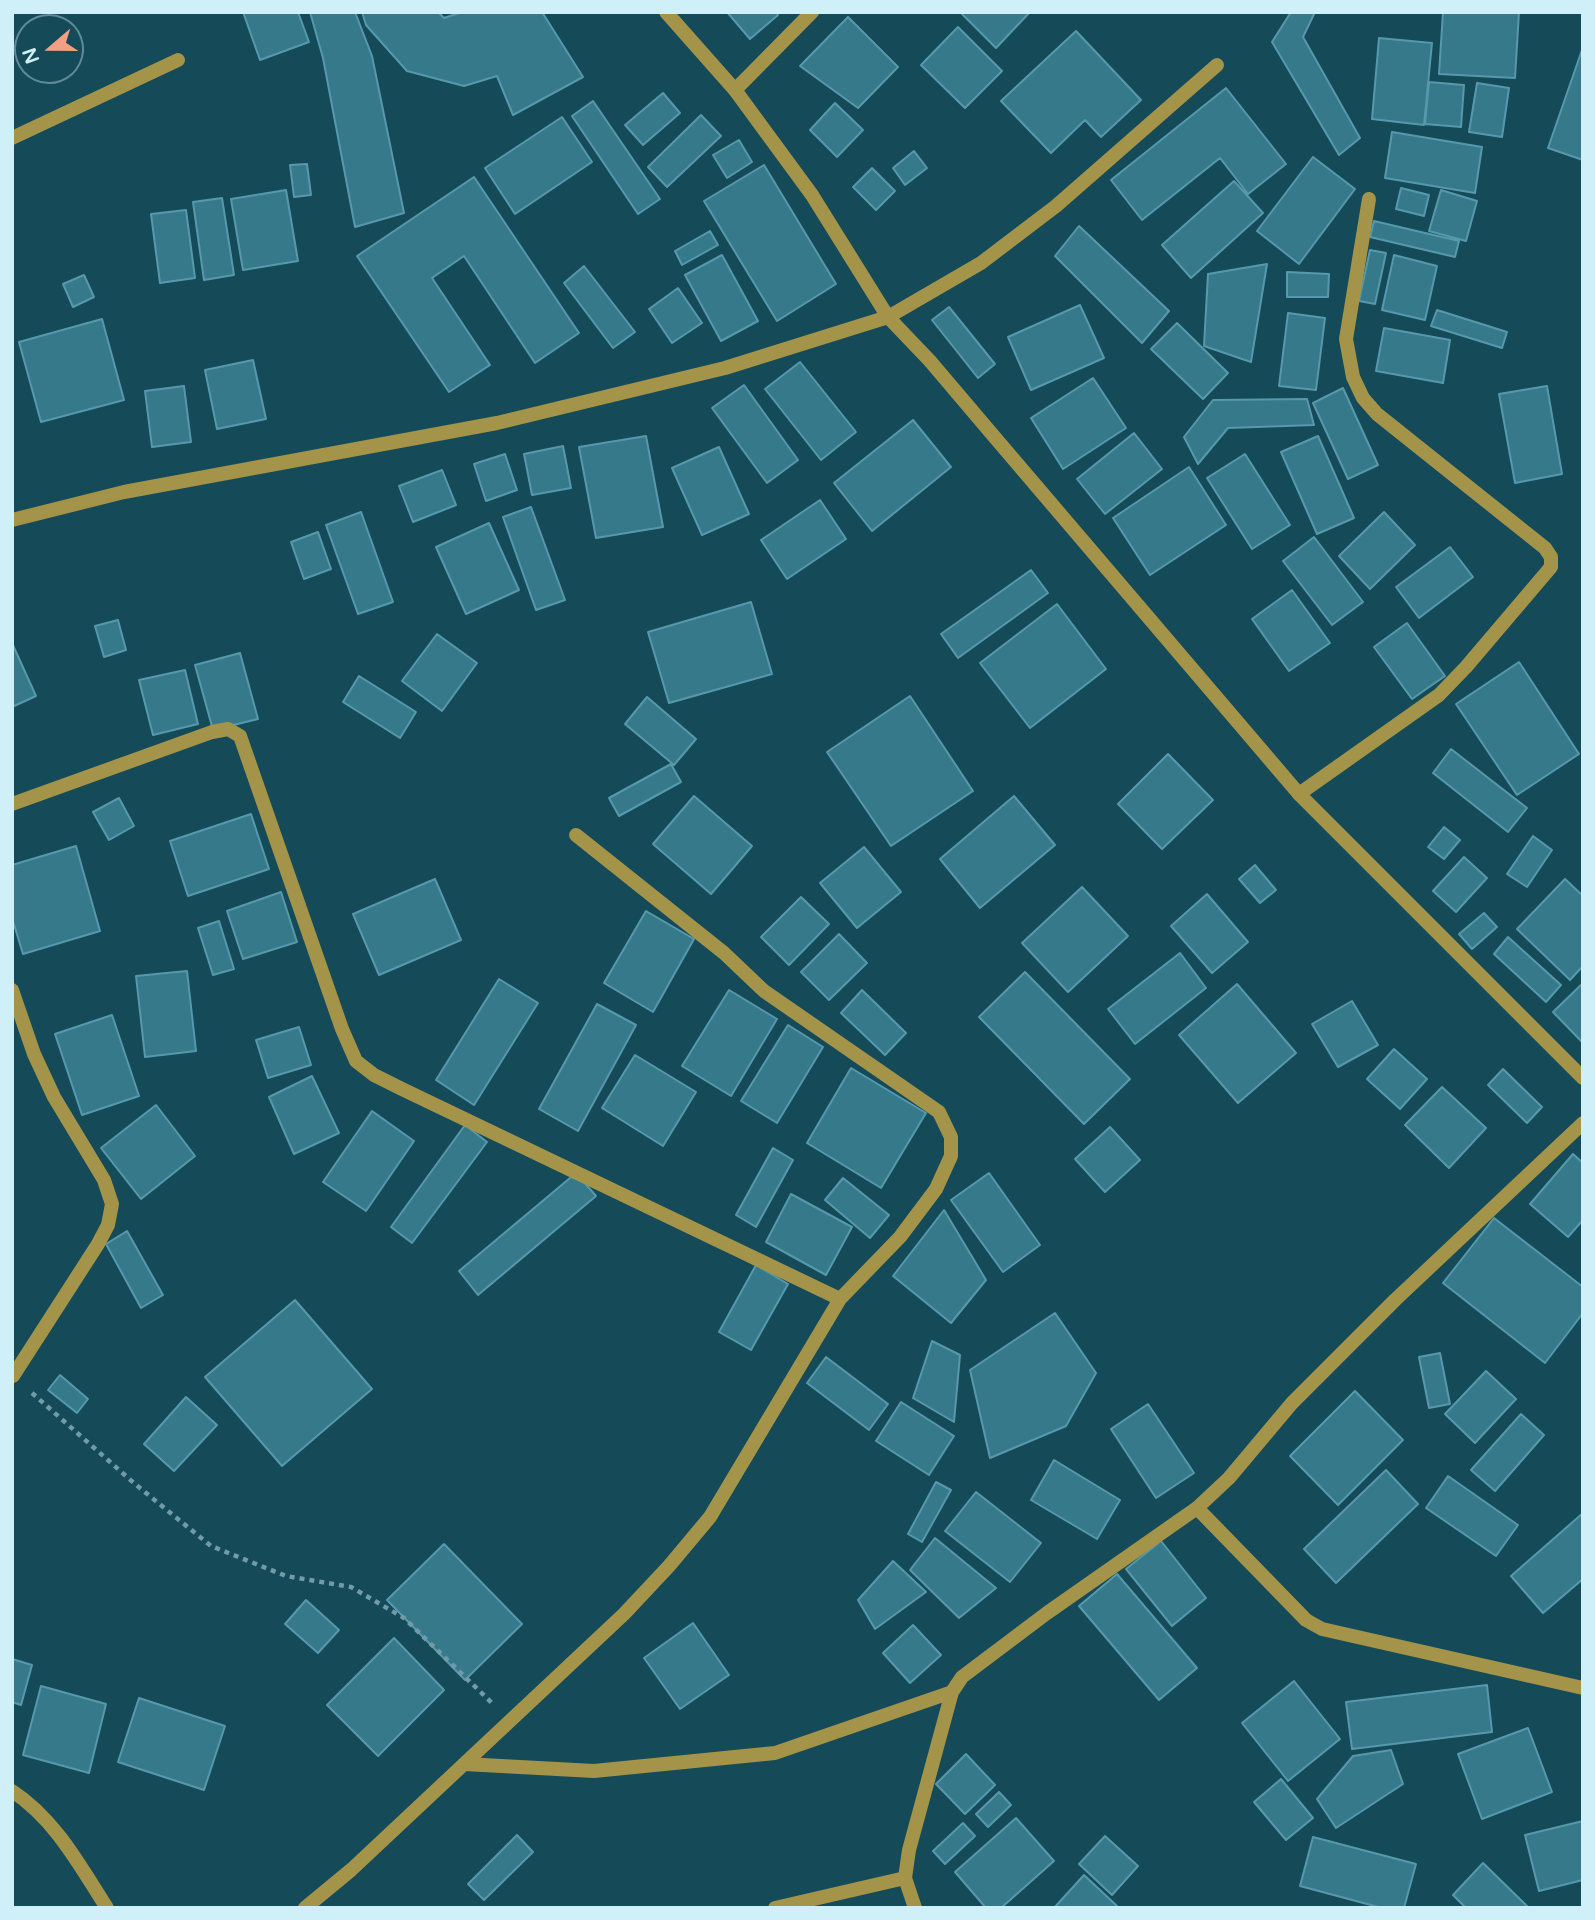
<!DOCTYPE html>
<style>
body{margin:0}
#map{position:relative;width:1595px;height:1920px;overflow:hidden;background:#154a58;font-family:"Varela Round",sans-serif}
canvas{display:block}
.frame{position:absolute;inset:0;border:14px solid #cfeff9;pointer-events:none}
.north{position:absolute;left:14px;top:14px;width:70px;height:70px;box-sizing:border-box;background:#154a58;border:2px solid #5f8c98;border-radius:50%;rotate:250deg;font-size:19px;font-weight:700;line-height:28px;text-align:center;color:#cfeff9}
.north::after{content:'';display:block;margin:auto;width:24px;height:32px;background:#f39f84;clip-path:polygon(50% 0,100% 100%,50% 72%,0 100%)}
</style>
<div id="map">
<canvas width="1595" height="1920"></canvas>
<div class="frame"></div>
<div class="north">N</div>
</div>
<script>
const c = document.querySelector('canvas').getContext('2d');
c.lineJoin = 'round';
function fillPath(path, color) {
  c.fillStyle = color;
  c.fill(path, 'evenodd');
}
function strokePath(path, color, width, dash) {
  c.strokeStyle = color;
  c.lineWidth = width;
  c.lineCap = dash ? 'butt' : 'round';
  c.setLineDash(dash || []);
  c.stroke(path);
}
const building = new Path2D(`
 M 243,12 L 298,12 L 309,42 L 260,60 Z
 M 310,12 L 355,12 L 372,56 L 404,213 L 355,227 L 323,58 Z
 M 362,12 L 438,12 L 444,18 L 462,12 L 542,12 L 583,77 L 513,115 L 497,76 L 464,86 L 407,71 L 366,25 Z
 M 727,12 L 776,12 L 778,15 L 750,39 Z
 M 960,12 L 1030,12 L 996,48 Z
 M 1291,12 L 1315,12 L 1303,37 L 1360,138 L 1339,155 L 1272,42 Z
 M 1443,12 L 1519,12 L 1515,78 L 1439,74 Z
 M 848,17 L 898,67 L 858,108 L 800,66 Z
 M 958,27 L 1002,71 L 965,108 L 921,65 Z
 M 1076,31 L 1141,100 L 1101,137 L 1085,120 L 1051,153 L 1001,101 Z
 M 1379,38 L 1432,43 L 1424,125 L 1372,119 Z
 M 1583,47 L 1583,160 L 1548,148 Z
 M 1429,82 L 1464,85 L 1461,127 L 1425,124 Z
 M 1477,83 L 1509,88 L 1502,137 L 1469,132 Z
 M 1226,88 L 1286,164 L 1248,194 L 1220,158 L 1142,220 L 1111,180 Z
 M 663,93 L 680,113 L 643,145 L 625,125 Z
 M 593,101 L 660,199 L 638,214 L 572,116 Z
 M 835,103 L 863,130 L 837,157 L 810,130 Z
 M 701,115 L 721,136 L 667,187 L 648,167 Z
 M 562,117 L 592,162 L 515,214 L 485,168 Z
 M 1392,132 L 1482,147 L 1475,193 L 1385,178 Z
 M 739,140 L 752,162 L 727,178 L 713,155 Z
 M 914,151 L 927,168 L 905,185 L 893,168 Z
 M 1313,157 L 1355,189 L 1299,264 L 1257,231 Z
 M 307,164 L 311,195 L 294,197 L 290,165 Z
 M 764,165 L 836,284 L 777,321 L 704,201 Z
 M 872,168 L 895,191 L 876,210 L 853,187 Z
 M 474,177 L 579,333 L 535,363 L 464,256 L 432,278 L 490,365 L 449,392 L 357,256 Z
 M 1234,181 L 1263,213 L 1191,278 L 1162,245 Z
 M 1401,188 L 1429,195 L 1424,216 L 1396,209 Z
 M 286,190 L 298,261 L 243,270 L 231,199 Z
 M 1441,190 L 1477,201 L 1466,241 L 1429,231 Z
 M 222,198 L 234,275 L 204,280 L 193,202 Z
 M 186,210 L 195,278 L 160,283 L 151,214 Z
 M 1374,221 L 1459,241 L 1455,257 L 1370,237 Z
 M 1079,226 L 1169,311 L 1142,343 L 1055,256 Z
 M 710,231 L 718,245 L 682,265 L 675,251 Z
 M 1370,250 L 1386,253 L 1375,304 L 1359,301 Z
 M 722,255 L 758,321 L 721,341 L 685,275 Z
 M 1394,255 L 1437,266 L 1425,320 L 1382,310 Z
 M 1267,264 L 1251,362 L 1204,346 L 1208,274 Z
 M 584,266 L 635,332 L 613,348 L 564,283 Z
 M 1287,272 L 1329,274 L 1328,297 L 1287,297 Z
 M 84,275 L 94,297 L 73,307 L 63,284 Z
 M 678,288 L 702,323 L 672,343 L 649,309 Z
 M 1080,305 L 1104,358 L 1031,390 L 1008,337 Z
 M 949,307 L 995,364 L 978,378 L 932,320 Z
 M 1437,310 L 1507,332 L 1502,348 L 1431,326 Z
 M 1288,313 L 1325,318 L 1316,390 L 1279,386 Z
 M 102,319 L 124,400 L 41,422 L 19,342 Z
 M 1177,323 L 1228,373 L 1203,399 L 1151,349 Z
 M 1384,328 L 1450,340 L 1443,383 L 1376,371 Z
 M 253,360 L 266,419 L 217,429 L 205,370 Z
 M 800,362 L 856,432 L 821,460 L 765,389 Z
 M 1093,378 L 1126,428 L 1063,469 L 1031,418 Z
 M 744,385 L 798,460 L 767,483 L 712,408 Z
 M 184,386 L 191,442 L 152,447 L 145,391 Z
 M 1547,386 L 1562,474 L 1515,483 L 1499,394 Z
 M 1343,388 L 1378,465 L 1348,479 L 1313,403 Z
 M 1307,399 L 1314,425 L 1228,428 L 1198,464 L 1184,437 L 1213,400 Z
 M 913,420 L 951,467 L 872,531 L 834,483 Z
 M 1134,433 L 1162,469 L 1105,514 L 1077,479 Z
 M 646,436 L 663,527 L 596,538 L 579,447 Z
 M 1318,436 L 1354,518 L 1317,534 L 1281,452 Z
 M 563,446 L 571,488 L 532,495 L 524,454 Z
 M 719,447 L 749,514 L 702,535 L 672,468 Z
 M 505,454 L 517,490 L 486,501 L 474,464 Z
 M 1245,454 L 1290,525 L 1252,549 L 1207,478 Z
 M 1189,467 L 1226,525 L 1150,575 L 1113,518 Z
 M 442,470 L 456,505 L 413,522 L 399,486 Z
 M 820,500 L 846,539 L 787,579 L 761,540 Z
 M 531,507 L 565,600 L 536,610 L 503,517 Z
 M 361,512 L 393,602 L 358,614 L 326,525 Z
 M 1384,512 L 1415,545 L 1370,589 L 1339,556 Z
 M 489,523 L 519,590 L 466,614 L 436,547 Z
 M 318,532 L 331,569 L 304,579 L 291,542 Z
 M 1314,537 L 1363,602 L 1332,625 L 1283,561 Z
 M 1450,547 L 1473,577 L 1419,618 L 1396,587 Z
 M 1031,570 L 1048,593 L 958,658 L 941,634 Z
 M 1292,590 L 1330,643 L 1289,671 L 1252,619 Z
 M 751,602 L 772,674 L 669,703 L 648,632 Z
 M 1057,604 L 1106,669 L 1030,728 L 980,663 Z
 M 118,620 L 126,650 L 104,657 L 95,626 Z
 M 1407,623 L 1445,676 L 1412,699 L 1374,647 Z
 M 437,634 L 477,663 L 442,711 L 402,681 Z
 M 12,643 L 36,696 L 12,707 Z
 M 240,653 L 258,719 L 213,730 L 195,665 Z
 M 1519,662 L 1579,754 L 1517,795 L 1456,704 Z
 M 185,670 L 198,724 L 153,735 L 139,680 Z
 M 359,676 L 416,712 L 400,738 L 343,702 Z
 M 910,696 L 973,791 L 891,846 L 827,752 Z
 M 647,697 L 696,739 L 674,765 L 625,724 Z
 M 1451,749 L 1527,808 L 1508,832 L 1433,773 Z
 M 1168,754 L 1213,800 L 1162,849 L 1118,804 Z
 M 671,764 L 681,782 L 619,816 L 609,798 Z
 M 694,796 L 752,846 L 711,894 L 653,844 Z
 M 1014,796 L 1055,845 L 980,908 L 940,859 Z
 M 119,798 L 134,826 L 109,840 L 93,812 Z
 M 251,814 L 269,869 L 188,896 L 170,841 Z
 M 1444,827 L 1460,840 L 1444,859 L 1428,847 Z
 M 1533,836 L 1552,850 L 1527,887 L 1507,874 Z
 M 76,846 L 100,931 L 23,954 L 12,918 L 12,865 Z
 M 864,847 L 901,892 L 857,928 L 820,883 Z
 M 1464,857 L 1487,878 L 1456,912 L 1433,891 Z
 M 1255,865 L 1276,890 L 1260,903 L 1239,879 Z
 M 435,879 L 461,940 L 379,975 L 353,914 Z
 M 1565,879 L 1583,896 L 1583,966 L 1570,980 L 1517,929 Z
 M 1082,887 L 1128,936 L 1068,992 L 1022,943 Z
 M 281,892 L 297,942 L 243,959 L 227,911 Z
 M 1207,894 L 1248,942 L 1212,973 L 1171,926 Z
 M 801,897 L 829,924 L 789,965 L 761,937 Z
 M 646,911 L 694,939 L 653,1012 L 604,983 Z
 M 1484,913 L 1497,927 L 1472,949 L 1459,934 Z
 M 219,921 L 234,969 L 213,975 L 198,928 Z
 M 839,934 L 867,963 L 829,1000 L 801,972 Z
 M 1508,937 L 1561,985 L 1546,1002 L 1494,954 Z
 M 1180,953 L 1206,988 L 1135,1044 L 1108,1009 Z
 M 187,971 L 196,1051 L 145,1057 L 136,976 Z
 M 1025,972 L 1130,1079 L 1084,1124 L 979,1017 Z
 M 499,979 L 538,1003 L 474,1105 L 436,1080 Z
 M 1583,983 L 1583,1043 L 1553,1012 Z
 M 1237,984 L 1296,1053 L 1238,1103 L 1179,1035 Z
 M 729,990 L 777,1019 L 731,1096 L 682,1066 Z
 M 862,990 L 906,1033 L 885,1055 L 841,1013 Z
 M 1352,1001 L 1378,1045 L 1338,1067 L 1312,1024 Z
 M 597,1004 L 636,1025 L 578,1131 L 539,1109 Z
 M 112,1015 L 139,1096 L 82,1115 L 55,1034 Z
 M 788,1025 L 823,1047 L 777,1123 L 741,1101 Z
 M 299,1027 L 311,1065 L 268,1078 L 256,1040 Z
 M 1394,1049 L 1427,1079 L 1400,1109 L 1367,1079 Z
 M 635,1055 L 696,1092 L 663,1146 L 602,1108 Z
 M 851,1068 L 926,1113 L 881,1188 L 807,1143 Z
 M 1503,1069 L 1542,1107 L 1527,1123 L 1488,1085 Z
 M 312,1076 L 339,1133 L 294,1154 L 269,1097 Z
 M 1442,1087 L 1486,1128 L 1449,1168 L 1405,1125 Z
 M 156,1105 L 195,1156 L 141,1199 L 101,1148 Z
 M 372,1111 L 414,1141 L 366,1211 L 323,1182 Z
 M 465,1125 L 487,1142 L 412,1243 L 391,1227 Z
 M 1110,1127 L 1140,1160 L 1105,1192 L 1075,1159 Z
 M 773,1148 L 793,1160 L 756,1227 L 736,1215 Z
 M 1573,1154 L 1583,1163 L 1583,1220 L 1568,1237 L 1530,1204 Z
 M 576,1173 L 596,1196 L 478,1295 L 459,1271 Z
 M 989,1173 L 1040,1245 L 1003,1272 L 951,1200 Z
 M 843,1178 L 889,1215 L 870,1238 L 825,1200 Z
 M 791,1194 L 852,1227 L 826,1275 L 766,1242 Z
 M 944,1210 L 986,1280 L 951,1323 L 893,1276 Z
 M 1494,1218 L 1583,1287 L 1583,1313 L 1545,1363 L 1443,1283 Z
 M 127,1231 L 163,1295 L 141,1308 L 106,1244 Z
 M 756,1265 L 788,1284 L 751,1350 L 719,1332 Z
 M 295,1300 L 372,1389 L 282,1466 L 205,1377 Z
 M 1055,1313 L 1096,1373 L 1066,1426 L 990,1458 L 970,1370 Z
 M 932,1341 L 960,1355 L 954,1422 L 913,1398 Z
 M 1440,1353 L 1450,1404 L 1429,1408 L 1419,1357 Z
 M 826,1357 L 888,1404 L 869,1430 L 807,1383 Z
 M 1486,1371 L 1516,1399 L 1475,1443 L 1445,1414 Z
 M 60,1375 L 88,1399 L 77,1413 L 48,1390 Z
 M 1355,1391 L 1403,1440 L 1338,1505 L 1290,1456 Z
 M 186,1397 L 217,1425 L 174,1471 L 144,1444 Z
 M 901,1402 L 954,1436 L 929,1475 L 876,1441 Z
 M 1148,1404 L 1194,1473 L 1156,1498 L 1111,1429 Z
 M 1521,1414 L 1544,1435 L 1495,1491 L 1471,1470 Z
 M 1054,1460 L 1120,1500 L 1097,1539 L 1031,1500 Z
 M 1386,1470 L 1418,1504 L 1336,1583 L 1304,1549 Z
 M 1448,1476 L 1518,1525 L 1496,1556 L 1426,1508 Z
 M 936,1482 L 951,1490 L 922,1542 L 908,1534 Z
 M 976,1492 L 1041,1543 L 1010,1582 L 945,1531 Z
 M 1583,1513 L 1583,1579 L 1543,1613 L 1511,1576 Z
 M 935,1538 L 996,1588 L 959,1618 L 910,1570 Z
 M 1161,1541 L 1206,1598 L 1172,1626 L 1126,1569 Z
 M 444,1544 L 522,1624 L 465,1680 L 387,1600 Z
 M 893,1561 L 926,1592 L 875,1629 L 858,1600 Z
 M 1117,1574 L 1197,1668 L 1159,1700 L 1079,1606 Z
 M 306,1600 L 339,1630 L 318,1653 L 285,1624 Z
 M 693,1623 L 729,1675 L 680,1709 L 644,1658 Z
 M 913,1625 L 941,1655 L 910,1683 L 883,1653 Z
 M 394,1638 L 444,1690 L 378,1756 L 327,1705 Z
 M 12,1659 L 32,1665 L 21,1705 L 12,1702 Z
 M 1294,1681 L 1340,1739 L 1288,1781 L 1242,1723 Z
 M 1487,1685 L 1492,1732 L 1352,1749 L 1346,1702 Z
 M 41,1686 L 106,1704 L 89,1773 L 23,1755 Z
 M 139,1698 L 225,1726 L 204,1790 L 118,1762 Z
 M 1528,1728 L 1552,1792 L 1482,1819 L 1458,1754 Z
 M 1391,1750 L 1403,1784 L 1336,1828 L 1317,1799 L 1353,1756 Z
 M 966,1754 L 995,1785 L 965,1814 L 936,1784 Z
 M 1281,1779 L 1313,1818 L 1286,1840 L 1254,1802 Z
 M 999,1792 L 1011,1805 L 988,1827 L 976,1814 Z
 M 1016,1818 L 1054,1861 L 1001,1908 L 986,1908 L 955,1872 Z
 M 1583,1821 L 1583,1880 L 1539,1891 L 1525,1835 Z
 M 963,1823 L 975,1836 L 945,1864 L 933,1851 Z
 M 517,1835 L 533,1852 L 484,1900 L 468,1884 Z
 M 1105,1836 L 1138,1866 L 1112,1895 L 1079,1864 Z
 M 1313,1837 L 1416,1864 L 1404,1908 L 1382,1908 L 1300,1886 Z
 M 1483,1863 L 1529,1908 L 1466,1908 L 1453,1895 Z
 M 1084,1875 L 1117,1906 L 1115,1908 L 1054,1908 Z`);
const path = new Path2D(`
 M 32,1393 L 135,1484 L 211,1546 L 286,1576 L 351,1587 L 404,1618 L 494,1705`);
const minor = new Path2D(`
 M 735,90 L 812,12
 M 12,138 L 178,60
 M 12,520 L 124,492 L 497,423 L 725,368 L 888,317 L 981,263 L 1056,206 L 1217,65
 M 1299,794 L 1439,695 L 1466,667 L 1551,567 L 1551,557 L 1545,548 L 1377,414 L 1363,398 L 1353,377 L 1346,339 L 1369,199
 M 12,804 L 212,732 L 228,729 L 240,736 L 342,1029 L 356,1061 L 374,1075 L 402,1089 L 840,1299
 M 12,990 L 34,1054 L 54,1097 L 104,1180 L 112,1204 L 108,1225 L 98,1244 L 13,1376
 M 1197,1508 L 1306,1620 L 1322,1629 L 1583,1688
 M 464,1764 L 594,1771 L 775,1753 L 952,1692
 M 12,1791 C 55,1819 80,1866 107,1908
 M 305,1908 L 351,1870 L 624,1614 L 669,1566 L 710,1517 L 840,1299 L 900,1237 L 936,1189 L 951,1156 L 951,1137 L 939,1112 L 764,991 L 724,953 L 576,835
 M 775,1908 L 905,1878
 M 915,1908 L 905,1878 L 909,1850 L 952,1692 L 962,1677 L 1047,1613 L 1197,1508 L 1229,1478 L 1292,1403 L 1395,1300 L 1583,1123`);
const tertiary = new Path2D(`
 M 666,12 L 735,90 L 812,195 L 888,317 L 930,361 L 986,427 L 1299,794 L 1583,1078`);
fillPath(building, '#35798b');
strokePath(building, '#5799ac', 2);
strokePath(path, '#719ba7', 4.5, [5, 5]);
strokePath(minor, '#a3944a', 14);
strokePath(tertiary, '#a3944a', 14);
</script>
